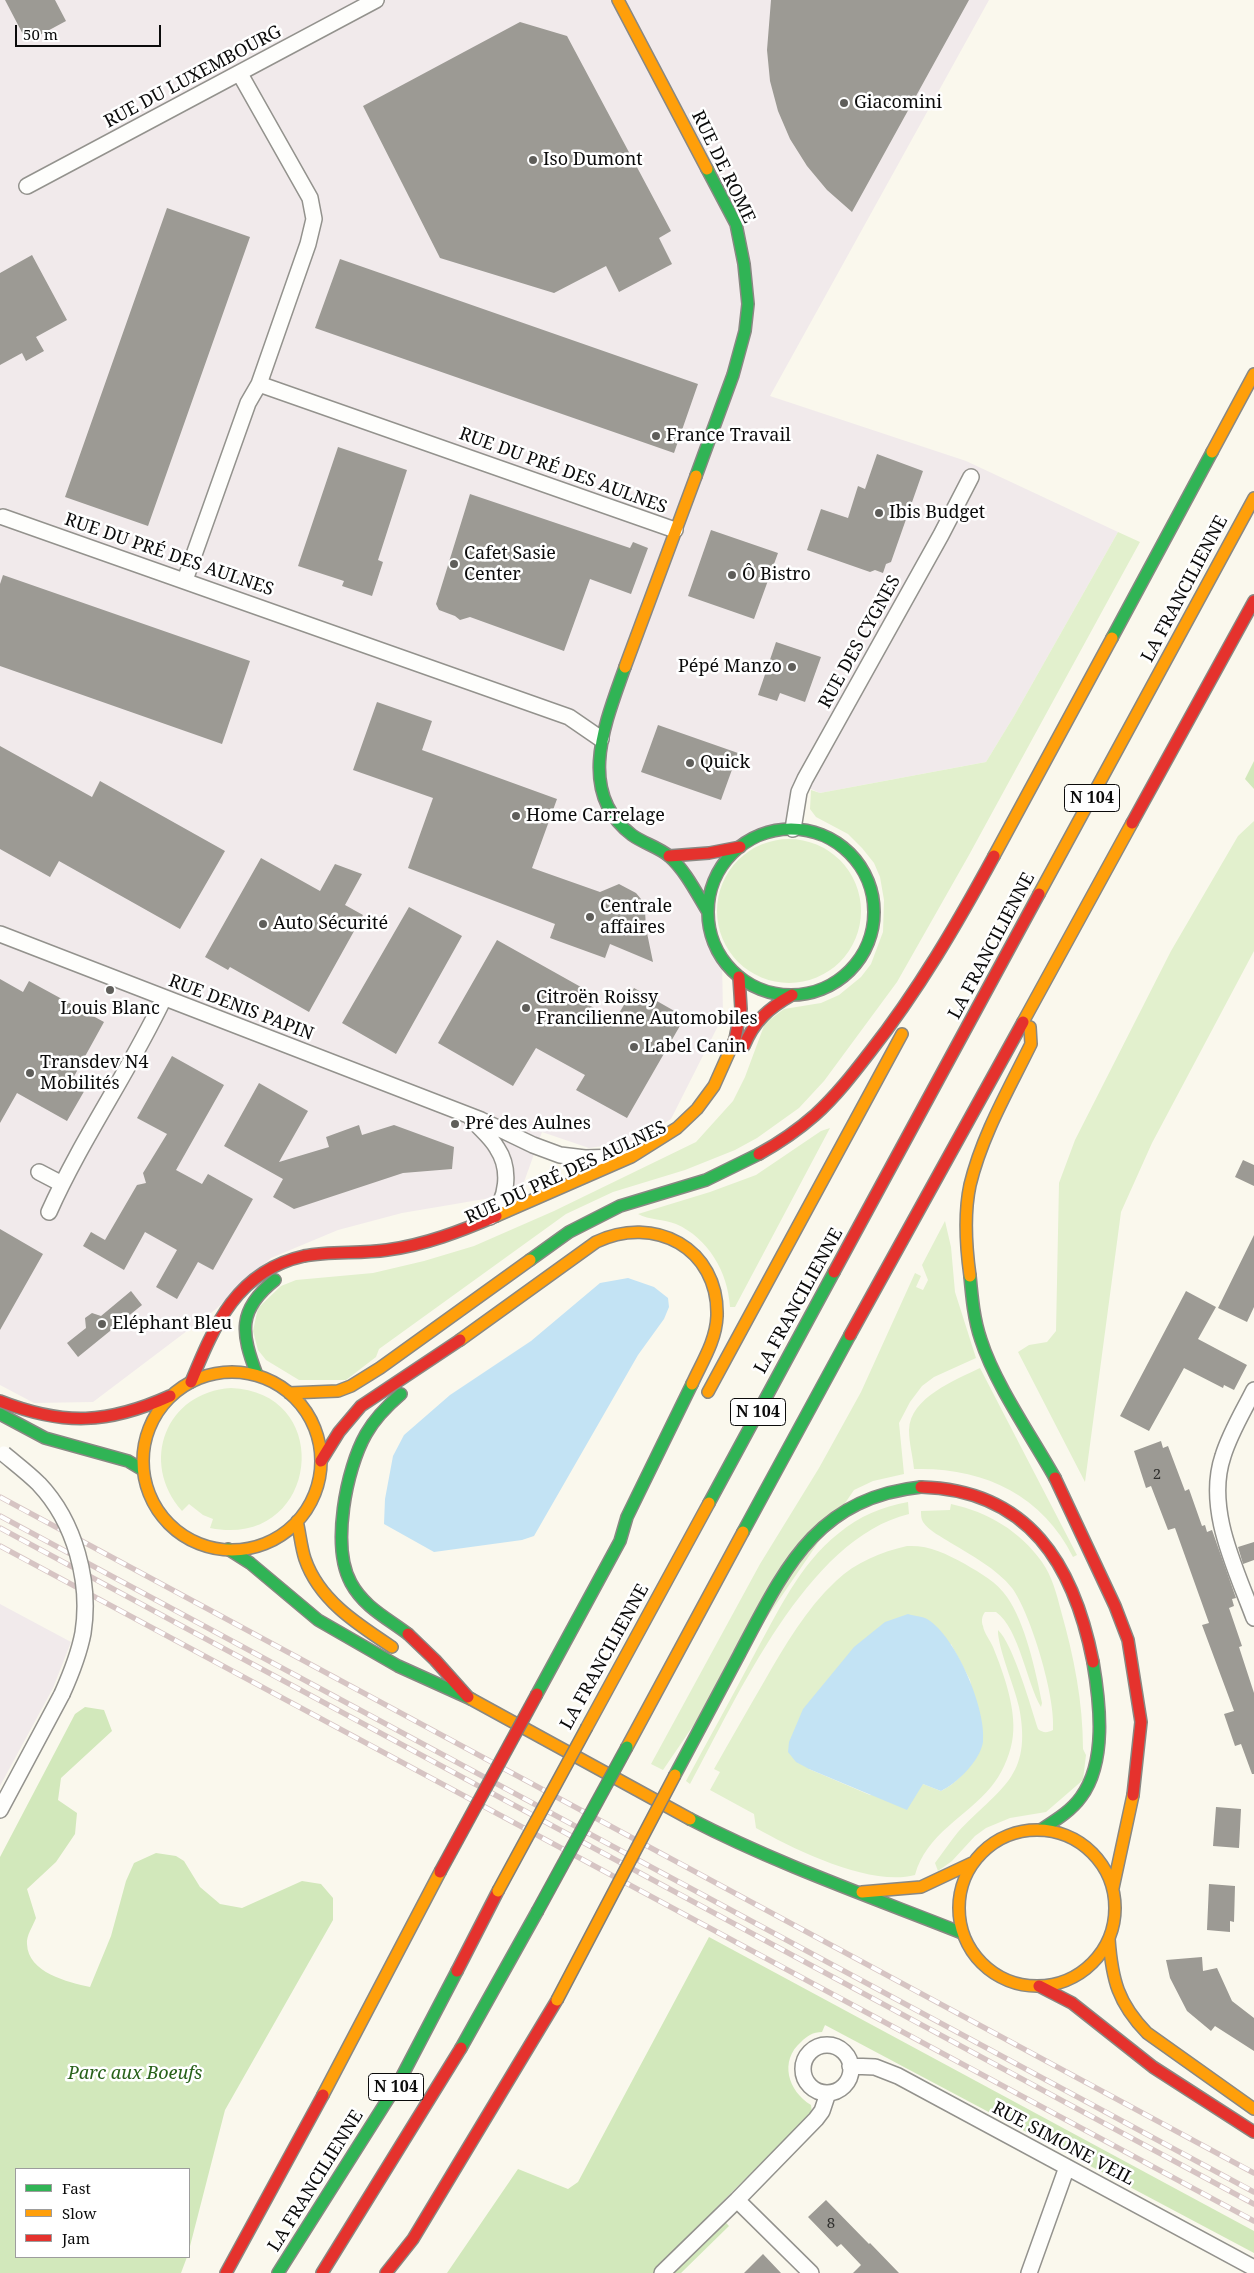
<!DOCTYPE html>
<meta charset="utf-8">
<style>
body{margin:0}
#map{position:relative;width:1254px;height:2273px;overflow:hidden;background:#faf8ed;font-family:"Noto Serif",serif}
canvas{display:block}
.legend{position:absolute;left:15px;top:2168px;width:175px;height:90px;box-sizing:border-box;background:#fff;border:1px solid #9d9d9d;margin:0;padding:6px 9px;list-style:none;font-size:15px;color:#0b0b0b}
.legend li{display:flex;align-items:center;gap:10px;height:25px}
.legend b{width:25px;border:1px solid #9d9d9d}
.scale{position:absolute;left:15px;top:25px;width:146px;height:22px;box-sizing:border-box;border:2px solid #0b0b0b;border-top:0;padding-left:6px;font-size:15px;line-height:18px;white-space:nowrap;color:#0b0b0b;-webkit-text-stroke:4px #fff;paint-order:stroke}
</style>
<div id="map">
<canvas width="1254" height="2273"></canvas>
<ul class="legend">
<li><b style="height:6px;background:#30b455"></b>Fast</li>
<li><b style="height:6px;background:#ff9f0a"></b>Slow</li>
<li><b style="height:6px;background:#e5322d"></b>Jam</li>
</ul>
<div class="scale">50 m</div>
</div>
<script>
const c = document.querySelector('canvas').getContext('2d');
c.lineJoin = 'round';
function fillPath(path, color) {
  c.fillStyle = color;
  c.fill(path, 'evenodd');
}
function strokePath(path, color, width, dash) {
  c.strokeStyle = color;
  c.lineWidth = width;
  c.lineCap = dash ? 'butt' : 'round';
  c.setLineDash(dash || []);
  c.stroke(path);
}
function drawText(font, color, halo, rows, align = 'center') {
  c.font = font + ' "Noto Serif",serif';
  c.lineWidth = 5;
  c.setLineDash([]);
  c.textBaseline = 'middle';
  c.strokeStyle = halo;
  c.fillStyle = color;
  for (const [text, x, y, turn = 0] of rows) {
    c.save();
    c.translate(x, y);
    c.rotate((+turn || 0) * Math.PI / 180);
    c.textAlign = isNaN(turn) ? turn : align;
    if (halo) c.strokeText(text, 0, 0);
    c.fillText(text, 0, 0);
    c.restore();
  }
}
const industrial = new Path2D(`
 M 0,0 L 989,0 L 770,396 L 966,461 L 1118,532 L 1014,716 L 986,762 L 820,793 L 802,785 L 793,829 L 769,832 L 754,838 L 740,847 L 726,861 L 712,885 L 708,912 L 712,937 L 722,957 L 723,1016 L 671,1119 L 637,1141 L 589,1148 L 542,1132 L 520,1193 L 402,1213 L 338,1230 L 271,1258 L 216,1309 L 93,1402 L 34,1403 L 0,1385 Z
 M 0,1604 L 71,1642 L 53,1688 L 0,1786 Z`);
const green = new Path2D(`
 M 1118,532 L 1140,542 L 969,855 L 897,982 L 824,1081 L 799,1108 L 757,1138 L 735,1150 L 685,1170 L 613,1192 L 566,1214 L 379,1349 L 376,1357 L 346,1380 L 299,1380 L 266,1360 L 258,1350 L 253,1331 L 258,1308 L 281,1286 L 296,1280 L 373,1273 L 424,1261 L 474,1246 L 554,1211 L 696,1142 L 733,1101 L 745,1077 L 765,1023 L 784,1009 L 821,1003 L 839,995 L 861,977 L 871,964 L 883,932 L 884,900 L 880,877 L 874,863 L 862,848 L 848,834 L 816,817 L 810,809 L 811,790 L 820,793 L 986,762 L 1014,716 Z
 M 1254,821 L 1254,951 L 1152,1143 L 1121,1212 L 1085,1482 L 1018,1352 L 1029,1345 L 1047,1342 L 1056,1331 L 1059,1183 L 1075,1140 L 1171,951 L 1238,836 Z
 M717 911a72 72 0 1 1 144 0a72 72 0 1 1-144 0Z
 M 830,1128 L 735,1307 L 730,1307 C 728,1272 708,1238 676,1224 C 664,1219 649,1220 638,1214 L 710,1192 L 756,1175 L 821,1131 Z
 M 945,1221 L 951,1247 L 955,1292 L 976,1358 L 934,1377 L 922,1386 L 910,1402 L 899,1423 L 904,1474 L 873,1481 L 854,1490 L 663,1770 L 651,1764 L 760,1564 L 819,1468 L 861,1392 L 915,1273 L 921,1276 L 916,1287 L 923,1290 L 928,1280 L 922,1265 Z
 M 980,1368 L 1077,1555 L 1073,1557 C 1042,1494 982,1467 914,1469 C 913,1457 909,1443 909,1430 C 910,1397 956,1380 980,1368 Z
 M 231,1388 C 337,1392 319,1550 210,1528 L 213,1519 L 203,1515 L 189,1504 L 182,1511 C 139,1462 166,1392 231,1388 Z
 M 908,1502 L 909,1514 C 806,1539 738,1697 690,1784 L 686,1781 C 708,1740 731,1699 753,1657 C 777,1614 799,1564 839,1533 C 859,1516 882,1507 908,1502 Z
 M 951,1504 C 988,1512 1020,1531 1042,1562 C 1052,1576 1057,1595 1061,1611 C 1074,1657 1083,1702 1083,1749 L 1086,1755 L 1083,1780 L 1046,1812 L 1010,1818 L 986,1828 L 975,1836 L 952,1861 L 938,1871 L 935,1863 C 943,1852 950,1842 958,1832 C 999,1788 1033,1778 1019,1707 C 1015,1688 997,1645 998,1630 C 1013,1644 1031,1707 1038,1729 C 1043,1733 1047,1733 1053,1730 C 1056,1698 1031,1614 1012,1588 C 997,1569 971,1555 951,1543 C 942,1537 929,1531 923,1522 C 921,1519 921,1515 921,1511 L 950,1510 Z
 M 907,1546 C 929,1545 945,1553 965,1564 C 980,1573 997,1582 1007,1597 C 1025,1622 1036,1672 1042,1703 L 1041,1707 C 1027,1684 1019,1628 996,1612 L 985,1612 C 982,1616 981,1621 983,1626 C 984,1633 990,1640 993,1647 C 1004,1674 1018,1713 1012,1742 C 1009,1758 1001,1775 991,1787 C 966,1817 926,1834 915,1875 C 871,1887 795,1850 756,1828 L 754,1814 L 710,1790 L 720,1772 L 714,1769 C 731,1739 748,1709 765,1680 C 785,1645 806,1609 836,1581 C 856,1562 881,1552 907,1546 ZM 951,1644 L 970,1680 L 982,1745 C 971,1764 961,1781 941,1791 L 923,1784 L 870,1795 L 809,1769 Z`);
const forest = new Path2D(`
 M 1254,761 L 1254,789 L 1245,779 Z
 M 85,1707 L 104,1710 L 112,1731 L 61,1778 L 58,1800 L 77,1813 L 75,1834 L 56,1862 L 27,1889 L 36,1918 C 33,1926 26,1936 27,1944 C 28,1973 68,1982 90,1987 L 111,1936 L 126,1881 L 134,1863 L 156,1853 L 176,1856 L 184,1861 L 200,1887 L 220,1904 L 242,1908 L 302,1881 L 321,1884 L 333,1898 L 333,1920 L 225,2110 L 189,2250 L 189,2169 L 16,2169 L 16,2257 L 187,2257 L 181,2273 L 0,2273 L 0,1857 L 75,1714 Z
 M 709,1937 L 1254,2231 L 1254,2253 L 825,2025 L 822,2032 C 813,2032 807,2036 801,2042 C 779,2061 788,2091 811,2105 L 812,2112 L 714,2210 L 729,2226 L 681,2273 L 447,2273 L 518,2169 L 568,2189 L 578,2182 Z`);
const water = new Path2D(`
 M 628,1278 L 654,1287 L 668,1298 L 669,1307 L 664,1319 L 638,1355 L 534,1536 L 522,1540 L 434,1552 L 384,1524 L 385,1499 L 393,1456 L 404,1435 L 450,1395 L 531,1341 L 600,1283 Z
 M 908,1614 C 914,1616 922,1616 927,1619 C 956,1636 987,1710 983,1742 C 980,1761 957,1783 941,1791 L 923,1784 L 907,1810 L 809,1769 L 796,1762 L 788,1752 L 789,1742 L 803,1709 L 854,1647 L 885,1622 Z`);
const building = new Path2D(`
 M 5,0 L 55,0 L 66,21 L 27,42 Z
 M 771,0 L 969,0 L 852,212 L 827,190 L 807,166 L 790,139 L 778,111 L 770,81 L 767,50 Z
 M 520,22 L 567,36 L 671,231 L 659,238 L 672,264 L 619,292 L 606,266 L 554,293 L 440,258 L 363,106 Z
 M 167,208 L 250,237 L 148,526 L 65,497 Z
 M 32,255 L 67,320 L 36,337 L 44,351 L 26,361 L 22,353 L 0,365 L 0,273 Z
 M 340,259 L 698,384 L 674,453 L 315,328 Z
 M 338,447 L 407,470 L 378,560 L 383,562 L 372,596 L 342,586 L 344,581 L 298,566 Z
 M 877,454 L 923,471 L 891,562 L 886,564 L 883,573 L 875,570 L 870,572 L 807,550 L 821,509 L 848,518 L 858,486 L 865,489 Z
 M 470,494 L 630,548 L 633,542 L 648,548 L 631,594 L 590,579 L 564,651 L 470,617 L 460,620 L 455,616 L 439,610 L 436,604 Z
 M 711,530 L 778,553 L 754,619 L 688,596 Z
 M 3,575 L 250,661 L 222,744 L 0,666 L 0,584 Z
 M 776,642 L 821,657 L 805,702 L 780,693 L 777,701 L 758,695 Z
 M 377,702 L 432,721 L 422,750 L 557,799 L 532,868 L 600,892 L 619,884 L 636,893 L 641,899 L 645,911 L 646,928 L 653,962 L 610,944 L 605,958 L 550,938 L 555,924 L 408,868 L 433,798 L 353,770 Z
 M 658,725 L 738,753 L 721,800 L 641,772 Z
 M 0,746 L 92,797 L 100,781 L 225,851 L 180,929 L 59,861 L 50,877 L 0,849 Z
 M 261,858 L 320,891 L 335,864 L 362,874 L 345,905 L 363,915 L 309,1012 L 230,967 L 228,970 L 205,957 Z
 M 409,907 L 462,936 L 396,1054 L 342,1023 Z
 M 497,940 L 588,991 L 582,1001 L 615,1020 L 634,988 L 685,1017 L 627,1118 L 576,1090 L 585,1075 L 536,1048 L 513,1086 L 438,1043 Z
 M 0,979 L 23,992 L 29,981 L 104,1022 L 72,1080 L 86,1088 L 67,1121 L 17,1093 L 0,1123 Z
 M 172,1056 L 224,1085 L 176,1170 L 202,1184 L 208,1174 L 253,1199 L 213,1270 L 198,1262 L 177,1299 L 156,1287 L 177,1250 L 145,1232 L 124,1270 L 83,1246 L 91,1232 L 105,1240 L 137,1185 L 146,1183 L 143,1173 L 167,1134 L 137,1118 Z
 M 259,1083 L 308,1111 L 279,1162 L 329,1147 L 326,1137 L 359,1125 L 362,1135 L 394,1125 L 454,1147 L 452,1169 L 403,1173 L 294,1209 L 273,1197 L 283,1179 L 224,1146 Z
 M 1243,1160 L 1254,1165 L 1254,1186 L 1235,1177 Z
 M 0,1229 L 43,1254 L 0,1330 Z
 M 1254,1235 L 1254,1307 L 1247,1322 L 1218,1308 Z
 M 131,1291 L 142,1305 L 78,1357 L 67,1343 L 86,1328 L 85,1318 L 92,1313 L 101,1316 Z
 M 1186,1291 L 1216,1307 L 1198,1339 L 1247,1365 L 1234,1390 L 1224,1385 L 1223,1388 L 1184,1368 L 1149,1431 L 1120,1416 Z
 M 1161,1441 L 1163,1448 L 1168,1446 L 1185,1491 L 1189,1489 L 1202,1526 L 1205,1525 L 1207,1532 L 1212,1530 L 1236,1598 L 1232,1599 L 1234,1606 L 1229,1608 L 1242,1646 L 1239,1647 L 1254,1693 L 1254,1774 L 1252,1774 L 1241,1744 L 1235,1746 L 1224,1714 L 1234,1711 L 1202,1625 L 1209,1623 L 1175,1528 L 1168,1530 L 1151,1486 L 1146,1488 L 1134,1451 Z
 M 1254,1542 L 1254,1560 L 1243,1564 L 1238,1547 Z
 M 1216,1807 L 1241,1809 L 1239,1848 L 1213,1846 Z
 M 1209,1884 L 1235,1886 L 1234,1922 L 1230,1921 L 1230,1932 L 1207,1930 Z
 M 1202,1957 L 1203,1971 L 1217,1968 L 1232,2001 L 1254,2018 L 1254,2051 L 1215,2026 L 1211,2031 L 1187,2011 L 1170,1978 L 1166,1960 Z
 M 826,2200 L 869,2244 L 870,2243 L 899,2273 L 853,2273 L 861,2265 L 841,2244 L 837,2247 L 808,2217 Z
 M 763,2254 L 781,2273 L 744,2273 Z`);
const street = new Path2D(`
 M 27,186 L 376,0
 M 259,384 L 675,530
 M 3,517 L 569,717 L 601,739
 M 185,580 L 248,403 L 259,384 L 308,244 L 314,219 L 310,198 L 240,74
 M 793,829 L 799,792 L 805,779 L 941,535 L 971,477
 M 0,934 L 481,1120 L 533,1145 L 560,1155 L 585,1158 L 621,1157
 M 471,1118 C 479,1128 491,1137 497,1148 C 511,1169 508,1200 490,1217
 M 39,1172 L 62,1184
 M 49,1212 C 82,1138 129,1072 164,998
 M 1254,1390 C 1243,1412 1230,1433 1223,1456 C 1205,1509 1236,1569 1254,1618
 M 0,1810 L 62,1694
 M803 2069a24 24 0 1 1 48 0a24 24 0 1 1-48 0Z
 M 850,2066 L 875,2067 L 898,2076 L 1254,2268
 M 737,2200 L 811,2273
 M 662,2273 L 737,2200 L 816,2119 L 822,2111 L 828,2093
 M 1029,2273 L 1067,2167`);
const fast = new Path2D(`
 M 696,476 L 733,375 L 745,331 L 748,304 L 744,264 L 736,224 L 707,169
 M 1112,638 L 1212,452
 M 625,667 C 606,721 575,792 632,835 C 643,843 658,847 669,856 C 685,870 697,894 708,912
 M708 912a83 83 0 1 1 166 0a83 83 0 1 1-166 0Z
 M 530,1260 L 569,1232 L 620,1206 L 706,1180 L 759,1154
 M 970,1276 C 972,1298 974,1320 981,1340 C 995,1384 1032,1437 1055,1478
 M 257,1375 C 241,1333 237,1310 275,1280
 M 401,1394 C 387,1406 375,1418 366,1434 C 346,1469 331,1547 351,1583 C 364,1607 387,1618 408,1634
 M 0,1414 L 45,1438 L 128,1461 L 143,1470
 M 709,1503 L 834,1272
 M 743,1532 L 850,1335
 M 228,1549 L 250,1563 L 318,1620 L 398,1666 L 471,1699
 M 537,1694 L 620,1541 L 627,1517 L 692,1384
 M 675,1775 C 696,1735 718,1695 739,1655 C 784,1570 815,1498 921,1487
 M 690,1819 C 777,1864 871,1897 962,1933
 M 1042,1829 C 1056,1820 1071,1811 1081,1797 C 1107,1762 1100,1703 1093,1662
 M 461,2048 L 537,1912
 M 278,2273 L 400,2080 L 457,1971`);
const slow = new Path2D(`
 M 618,0 L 707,169
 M 1212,452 L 1254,374
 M 625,667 L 696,476
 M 994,856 L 1112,638
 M 1039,894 L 1254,498
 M 1023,1022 L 1132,823
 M 496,1216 L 631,1157 L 677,1128 L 697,1109 L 714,1086 L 735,1039
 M 970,1276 C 966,1247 964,1213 970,1185 C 982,1135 1009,1089 1031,1044 L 1030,1027
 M 460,1340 L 596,1242 C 654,1214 719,1248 717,1316 C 716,1341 702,1362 692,1384
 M143 1461a89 89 0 1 1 178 0a89 89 0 1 1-178 0Z
 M 708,1392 L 902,1034
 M 289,1393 L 338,1391 L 351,1386 L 380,1368 L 530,1260
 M 297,1521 C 300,1533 301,1547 305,1559 C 319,1600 357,1624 392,1647
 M 471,1699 L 690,1819
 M 587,1727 L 709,1503
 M 627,1747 L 743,1532
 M959 1908a78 78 0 1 1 156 0a78 78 0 1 1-156 0Z
 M 1113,1888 L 1133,1795
 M 862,1892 L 921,1887 L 972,1863
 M 1109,1939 C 1112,1980 1118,2003 1147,2033 L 1254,2109
 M 323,2095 L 440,1872`);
const jam = new Path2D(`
 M 1132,823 L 1254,601
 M 669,856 L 709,853 L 740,847
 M 735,1039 L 741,1009 L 739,977
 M 744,1046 C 754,1021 769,1008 792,995
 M 759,1154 C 779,1143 798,1130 815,1115 C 836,1096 853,1074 870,1052 C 918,991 957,924 994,856
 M 834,1272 L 1039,894
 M 850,1335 L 1023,1022
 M 191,1382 C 215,1324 237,1271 304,1256 C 331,1251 360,1254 387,1250 C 425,1245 461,1231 496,1216
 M 0,1401 C 64,1426 108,1424 170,1396
 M 321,1461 L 339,1432 L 361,1406 L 460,1340
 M 1055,1478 L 1115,1606 L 1128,1640 L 1141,1722 L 1133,1795
 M 921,1487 C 1029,1490 1074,1565 1093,1662
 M 408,1634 L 435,1660 L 468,1697
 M 457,1971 L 498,1891
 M 1039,1986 L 1072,2003 L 1153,2067 L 1254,2132
 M 226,2273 L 323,2095
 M 322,2273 L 461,2048
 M 386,2273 L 413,2239 L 557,2000`);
const rail = new Path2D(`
 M 0,1497 L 1254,2173
 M 0,1516 L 1254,2192
 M 0,1528 L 1254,2204
 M 0,1546 L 1254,2221`);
const streetBridge = new Path2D(`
 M 4,1454 C 16,1464 28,1473 39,1484 C 75,1522 91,1582 83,1633 C 79,1654 71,1674 62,1694`);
const fastBridge = new Path2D(`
 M 537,1912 L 627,1747`);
const slowBridge = new Path2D(`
 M 498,1891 L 587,1727
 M 557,2000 L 675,1775`);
const jamBridge = new Path2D(`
 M 440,1872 L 537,1694`);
const markers = [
 [844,103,5,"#5f5e5a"],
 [533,160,5,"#5f5e5a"],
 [656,436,5,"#5f5e5a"],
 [879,513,5,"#5f5e5a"],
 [454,564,5,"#5f5e5a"],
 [732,575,5,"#5f5e5a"],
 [792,667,5,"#5f5e5a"],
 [690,763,5,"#5f5e5a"],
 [516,816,5,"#5f5e5a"],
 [590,917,5,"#5f5e5a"],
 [263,924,5,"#5f5e5a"],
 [110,990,5,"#5f5e5a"],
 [526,1008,5,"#5f5e5a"],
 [634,1047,5,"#5f5e5a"],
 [30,1073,5,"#5f5e5a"],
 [455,1124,5,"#5f5e5a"],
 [102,1324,5,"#5f5e5a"]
];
const numberNames = [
 ["2",1157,1475],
 ["8",831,2224]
];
const shields = [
 [1092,798,55],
 [758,1412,55],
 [396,2087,55]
];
const shieldNames = [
 ["N 104",1092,798],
 ["N 104",758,1412],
 ["N 104",396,2087]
];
const streetNames = [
 ["RUE DU LUXEMBOURG",193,77,-28],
 ["RUE DE ROME",723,167,64],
 ["RUE DU PRÉ DES AULNES",563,471,20],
 ["RUE DU PRÉ DES AULNES",169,555,19],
 ["LA FRANCILIENNE",1185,589,-62],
 ["RUE DES CYGNES",860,642,-61],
 ["LA FRANCILIENNE",992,946,-62],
 ["RUE DENIS PAPIN",241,1008,21],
 ["RUE DU PRÉ DES AULNES",566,1173,-25],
 ["LA FRANCILIENNE",799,1301,-61],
 ["LA FRANCILIENNE",605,1657,-61],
 ["RUE SIMONE VEIL",1063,2144,28],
 ["LA FRANCILIENNE",316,2181,-58]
];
const poiNames = [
 ["Giacomini",854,103],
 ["Iso Dumont",543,160],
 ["France Travail",666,436],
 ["Ibis Budget",889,513],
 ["Cafet Sasie",464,554],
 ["Center",464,575],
 ["Ô Bistro",742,575],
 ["Pépé Manzo",782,667,"right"],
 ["Quick",700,763],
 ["Home Carrelage",526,816],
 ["Centrale",600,907],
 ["affaires",600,928],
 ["Auto Sécurité",273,924],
 ["Citroën Roissy",536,998],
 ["Francilienne Automobiles",536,1019],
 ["Louis Blanc",110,1009,"center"],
 ["Label Canin",644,1047],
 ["Transdev N4",40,1063],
 ["Mobilités",40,1084],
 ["Pré des Aulnes",465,1124],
 ["Eléphant Bleu",112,1324]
];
const parkNames = [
 ["Parc aux Boeufs",135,2074]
];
fillPath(industrial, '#f1eaeb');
fillPath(green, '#e2f0cd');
fillPath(forest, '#d2e8bb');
fillPath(water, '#c3e3f4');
fillPath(building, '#9c9a94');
strokePath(street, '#93928d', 18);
strokePath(fast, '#898883', 14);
strokePath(slow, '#898883', 14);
strokePath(jam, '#898883', 14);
strokePath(street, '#fefefc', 15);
strokePath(fast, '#30b455', 11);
strokePath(slow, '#ff9f0a', 11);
strokePath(jam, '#e5322d', 11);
strokePath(rail, '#d6c4c3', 5.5);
strokePath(rail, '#fff', 4, [11]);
strokePath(streetBridge, '#93928d', 18, []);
strokePath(fastBridge, '#807f7a', 14, []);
strokePath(slowBridge, '#807f7a', 14, []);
strokePath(jamBridge, '#807f7a', 14, []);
strokePath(streetBridge, '#fefefc', 15);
strokePath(fastBridge, '#30b455', 11);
strokePath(slowBridge, '#ff9f0a', 11);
strokePath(jamBridge, '#e5322d', 11);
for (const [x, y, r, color] of markers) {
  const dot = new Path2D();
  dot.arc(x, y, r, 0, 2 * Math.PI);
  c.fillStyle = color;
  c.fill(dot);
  strokePath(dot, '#fff', 2);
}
drawText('15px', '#2f2f2d', null, numberNames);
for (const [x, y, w] of shields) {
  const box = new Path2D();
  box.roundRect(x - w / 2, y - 13.5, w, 27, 4);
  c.fillStyle = '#fff';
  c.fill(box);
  strokePath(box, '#0b0b0b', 1);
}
drawText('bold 16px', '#0b0b0b', null, shieldNames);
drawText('18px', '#0b0b0b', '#fff', streetNames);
drawText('18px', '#0b0b0b', '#fff', poiNames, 'left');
drawText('italic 18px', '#29621b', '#fff', parkNames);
</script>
